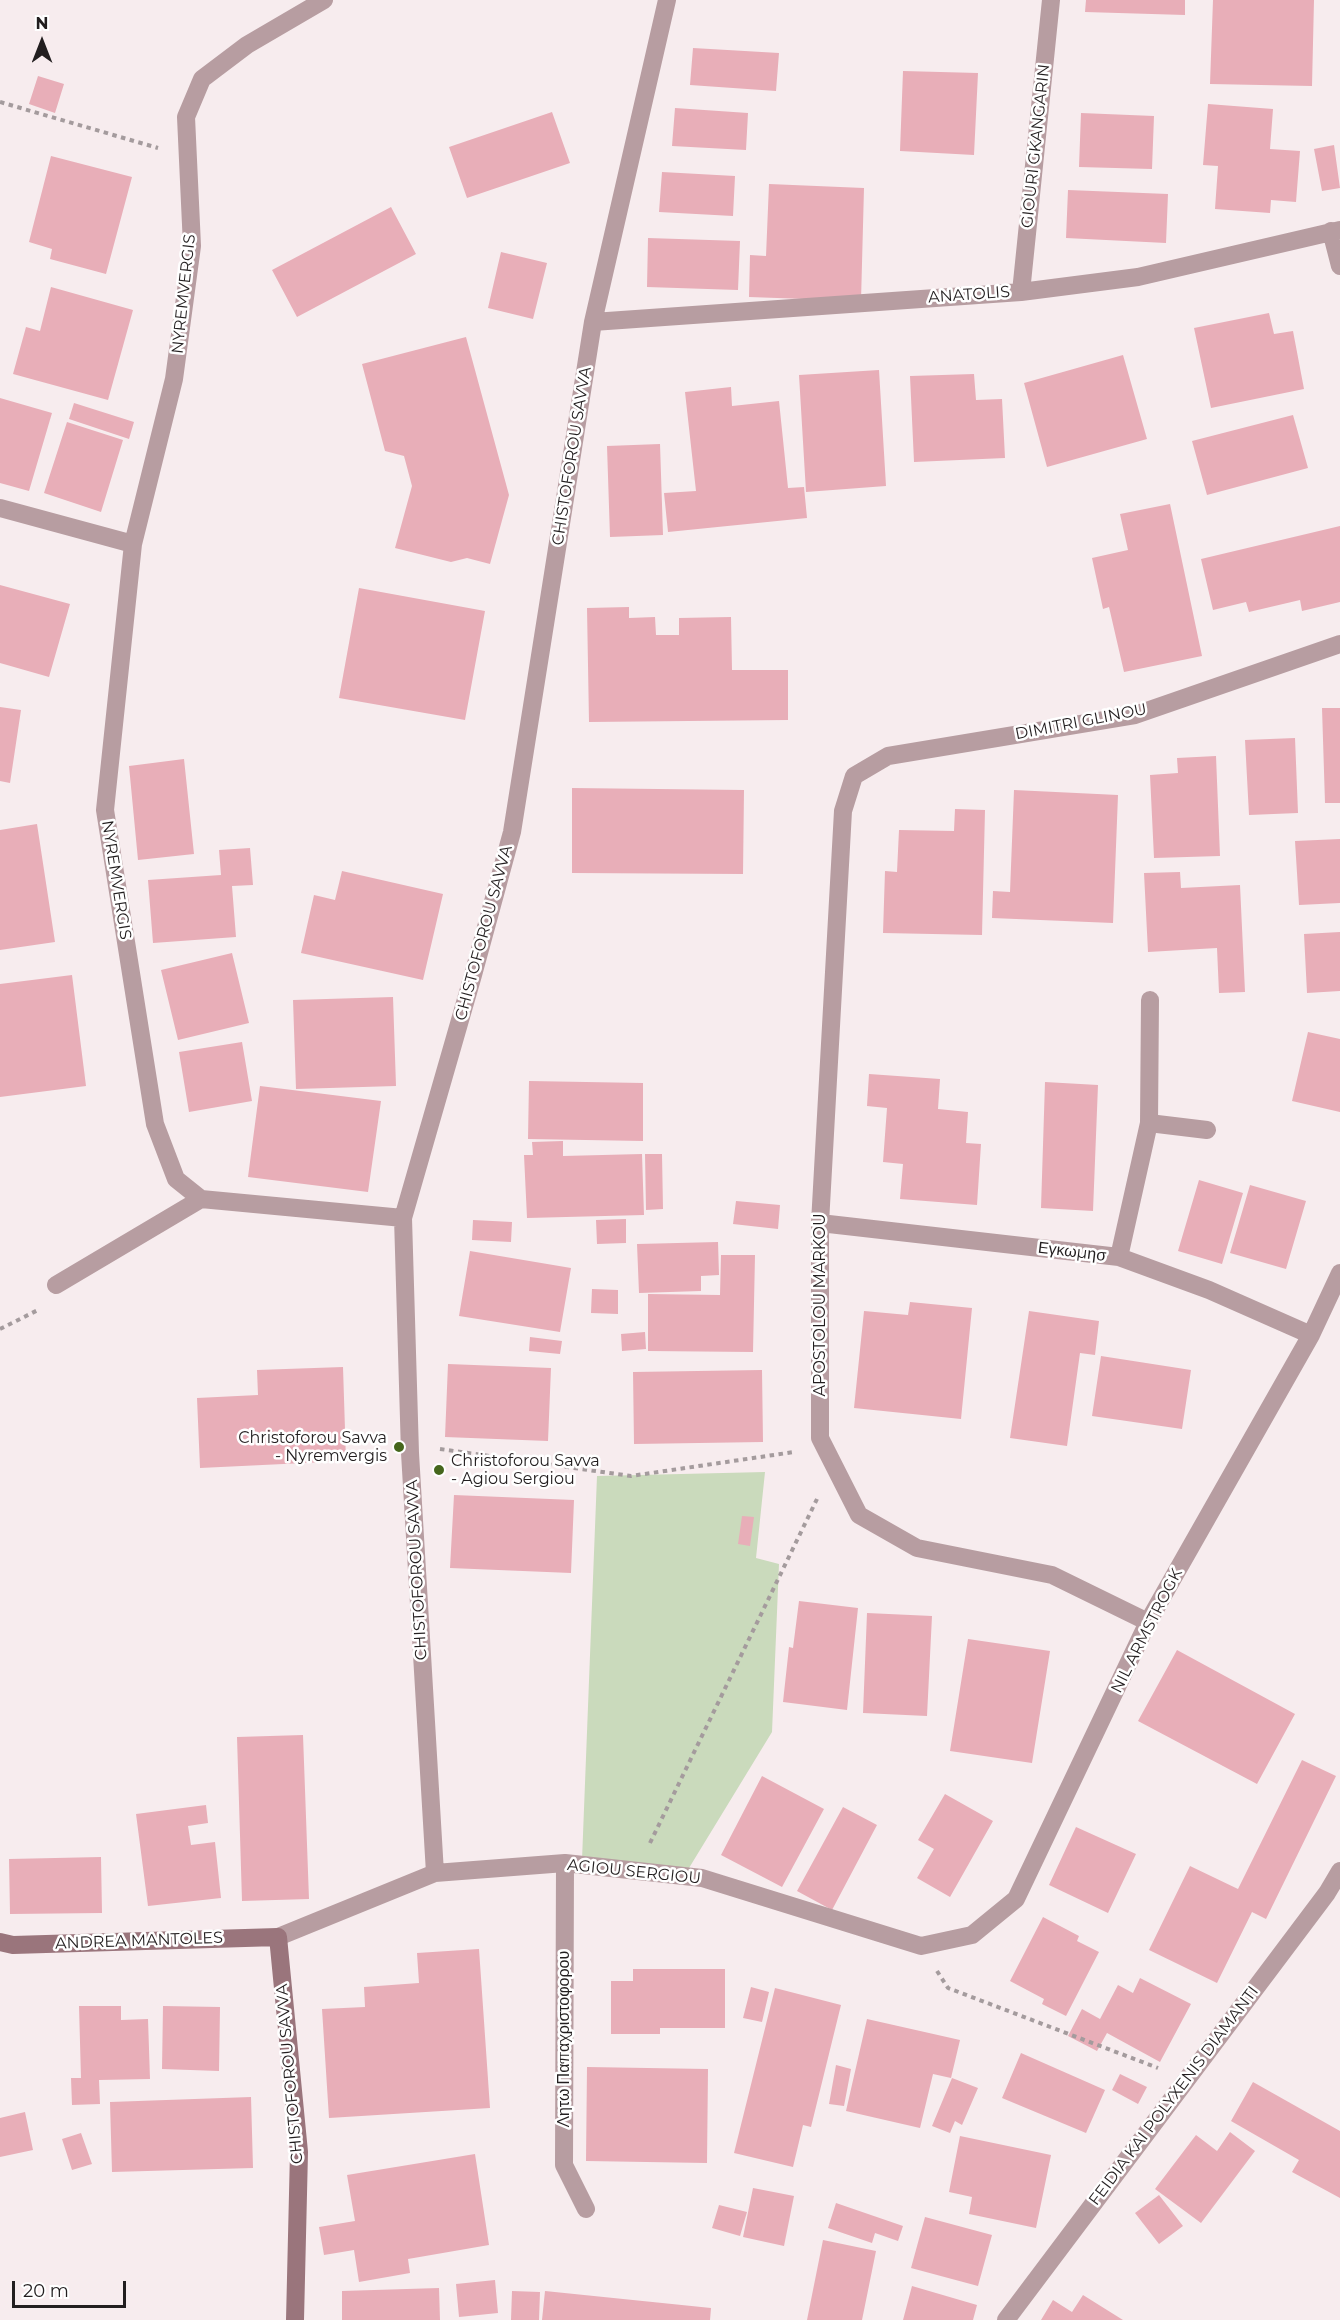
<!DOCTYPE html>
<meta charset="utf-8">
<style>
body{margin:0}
#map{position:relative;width:1340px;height:2320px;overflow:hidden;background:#f7ecee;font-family:Montserrat,sans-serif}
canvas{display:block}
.north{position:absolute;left:12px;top:12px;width:60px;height:60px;-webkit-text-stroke:4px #fff;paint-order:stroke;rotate:0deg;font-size:16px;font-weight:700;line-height:24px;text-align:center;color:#221e1f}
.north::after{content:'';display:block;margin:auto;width:21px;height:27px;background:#221e1f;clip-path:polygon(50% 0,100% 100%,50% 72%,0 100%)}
.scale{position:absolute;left:12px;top:2281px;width:114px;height:27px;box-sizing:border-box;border:3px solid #221e1f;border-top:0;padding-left:8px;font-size:18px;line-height:21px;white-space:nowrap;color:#221e1f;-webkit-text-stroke:4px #fff;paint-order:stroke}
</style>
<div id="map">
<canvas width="1340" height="2320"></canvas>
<div class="north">N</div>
<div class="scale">20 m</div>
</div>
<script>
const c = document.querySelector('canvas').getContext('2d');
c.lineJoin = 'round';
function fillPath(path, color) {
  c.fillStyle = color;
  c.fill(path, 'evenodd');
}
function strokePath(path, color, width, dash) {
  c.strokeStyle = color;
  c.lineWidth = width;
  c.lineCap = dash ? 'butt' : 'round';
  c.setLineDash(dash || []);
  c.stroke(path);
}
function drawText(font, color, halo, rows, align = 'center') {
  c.font = font + ' Montserrat,sans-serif';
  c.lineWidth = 5;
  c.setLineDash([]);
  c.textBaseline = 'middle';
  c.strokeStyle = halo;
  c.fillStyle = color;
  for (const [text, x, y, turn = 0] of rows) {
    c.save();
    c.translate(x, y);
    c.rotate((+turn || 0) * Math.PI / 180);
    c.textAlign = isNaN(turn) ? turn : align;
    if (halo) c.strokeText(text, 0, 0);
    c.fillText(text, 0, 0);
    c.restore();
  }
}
const green = new Path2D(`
 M 765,1472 L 756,1558 L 779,1564 L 772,1732 L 689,1868 L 582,1860 L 597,1476 Z`);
const building = new Path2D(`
 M 1086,0 L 1185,0 L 1185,15 L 1085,12 Z
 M 1213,0 L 1314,0 L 1312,86 L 1210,84 Z
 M 693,48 L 779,53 L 776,91 L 690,85 Z
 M 903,71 L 978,73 L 974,155 L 900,151 Z
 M 38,76 L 64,84 L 55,113 L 29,104 Z
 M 1208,104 L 1273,109 L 1270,149 L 1300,151 L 1296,202 L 1271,200 L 1270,213 L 1215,209 L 1218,166 L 1203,165 Z
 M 675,108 L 748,113 L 746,150 L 672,146 Z
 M 552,112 L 570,163 L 467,198 L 449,147 Z
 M 1081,113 L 1154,116 L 1152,169 L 1079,167 Z
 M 1334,145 L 1340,188 L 1322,191 L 1314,149 Z
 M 51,156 L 132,177 L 106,274 L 50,259 L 52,249 L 29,242 Z
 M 662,172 L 735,176 L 733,216 L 659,212 Z
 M 769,184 L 864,188 L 861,301 L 749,297 L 750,255 L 766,256 Z
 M 1068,190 L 1168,194 L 1166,243 L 1066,238 Z
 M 391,207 L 416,254 L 297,317 L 272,270 Z
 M 648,238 L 740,241 L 738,290 L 647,287 Z
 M 501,252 L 547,263 L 533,319 L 488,308 Z
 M 51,287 L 133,310 L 108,400 L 13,374 L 26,327 L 40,331 Z
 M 1269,313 L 1274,334 L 1293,331 L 1304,389 L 1211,408 L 1194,328 Z
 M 466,337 L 509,495 L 490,564 L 467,558 L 451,562 L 395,548 L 412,486 L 404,456 L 385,451 L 362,364 Z
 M 1123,355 L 1147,439 L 1047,467 L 1024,383 Z
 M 879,370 L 886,486 L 806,492 L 799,375 Z
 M 974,374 L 976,400 L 1002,399 L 1005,458 L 914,462 L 910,376 Z
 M 731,387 L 732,406 L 779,401 L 788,488 L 804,487 L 807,518 L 668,532 L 664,493 L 696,491 L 685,392 Z
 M 0,398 L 52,413 L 29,491 L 0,483 Z
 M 74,403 L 134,422 L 129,439 L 69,419 Z
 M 1293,415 L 1308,468 L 1207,495 L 1192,441 Z
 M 67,422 L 123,440 L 101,512 L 44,493 Z
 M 660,444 L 663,535 L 610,537 L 607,446 Z
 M 1170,504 L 1202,656 L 1124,672 L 1109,607 L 1103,609 L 1092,558 L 1128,550 L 1120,514 Z
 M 1340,526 L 1340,602 L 1302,611 L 1300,600 L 1249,612 L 1246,602 L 1213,610 L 1201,559 Z
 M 0,585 L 70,604 L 49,677 L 0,663 Z
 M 359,588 L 485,611 L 465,720 L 339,698 Z
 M 629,607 L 629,618 L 655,617 L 656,635 L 679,635 L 679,618 L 731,617 L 732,670 L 788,670 L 788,720 L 589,722 L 587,608 Z
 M 0,707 L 21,710 L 10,783 L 0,781 Z
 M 1322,708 L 1340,708 L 1340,803 L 1325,803 Z
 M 1295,738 L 1298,813 L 1249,815 L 1245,740 Z
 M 1216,756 L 1220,856 L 1154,858 L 1150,775 L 1178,773 L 1177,758 Z
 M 184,759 L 194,854 L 138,860 L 129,766 Z
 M 572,788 L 744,790 L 743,874 L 572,873 Z
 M 1014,790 L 1118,795 L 1113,923 L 992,918 L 993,891 L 1010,892 Z
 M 955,809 L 985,810 L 982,935 L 883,933 L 885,871 L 897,872 L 899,830 L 954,831 Z
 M 37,824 L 55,942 L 0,950 L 0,830 Z
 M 1340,839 L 1340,903 L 1299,905 L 1295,841 Z
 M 250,848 L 253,885 L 232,886 L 236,937 L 153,943 L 148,880 L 221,875 L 219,850 Z
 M 342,871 L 443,894 L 423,980 L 301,953 L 314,895 L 335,900 Z
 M 1180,872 L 1181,888 L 1240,885 L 1245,992 L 1219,993 L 1217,948 L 1148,952 L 1144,873 Z
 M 1340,932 L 1340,991 L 1307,993 L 1304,934 Z
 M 232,953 L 249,1023 L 178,1040 L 161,970 Z
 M 72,975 L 86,1086 L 0,1097 L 0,984 Z
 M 393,997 L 396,1086 L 296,1089 L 293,1000 Z
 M 1308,1032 L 1340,1039 L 1340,1112 L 1292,1101 Z
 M 242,1042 L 252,1101 L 189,1112 L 179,1052 Z
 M 869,1074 L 940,1079 L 938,1109 L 968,1112 L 966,1143 L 981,1144 L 977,1205 L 900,1199 L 903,1164 L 883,1162 L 887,1108 L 867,1106 Z
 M 529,1081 L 643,1083 L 643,1141 L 528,1139 Z
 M 1045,1082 L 1098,1085 L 1093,1211 L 1041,1208 Z
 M 260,1086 L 381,1101 L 368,1192 L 248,1177 Z
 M 563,1141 L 563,1156 L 642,1154 L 644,1215 L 527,1218 L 524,1155 L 533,1155 L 532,1142 Z
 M 645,1154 L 662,1154 L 663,1209 L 646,1210 Z
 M 1199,1180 L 1243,1193 L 1222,1264 L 1178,1251 Z
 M 1250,1185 L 1306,1201 L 1286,1269 L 1230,1253 Z
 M 736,1201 L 780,1205 L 778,1229 L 733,1224 Z
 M 626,1219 L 626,1243 L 597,1244 L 596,1220 Z
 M 473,1220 L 512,1222 L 511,1242 L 472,1240 Z
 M 718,1242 L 719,1275 L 701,1276 L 701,1291 L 639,1293 L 637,1244 Z
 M 470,1251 L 571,1268 L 560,1332 L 459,1316 Z
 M 721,1255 L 755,1255 L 753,1352 L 648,1351 L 648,1294 L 720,1295 Z
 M 592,1289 L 618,1290 L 618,1314 L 591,1313 Z
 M 910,1302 L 972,1308 L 961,1419 L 854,1408 L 864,1311 L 908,1315 Z
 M 1029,1311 L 1099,1321 L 1095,1355 L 1080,1353 L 1067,1446 L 1010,1438 Z
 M 645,1332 L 646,1349 L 622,1351 L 621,1334 Z
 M 530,1337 L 562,1341 L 560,1354 L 529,1351 Z
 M 1101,1356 L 1191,1370 L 1182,1429 L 1092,1416 Z
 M 448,1364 L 551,1368 L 548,1441 L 445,1437 Z
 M 343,1367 L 346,1461 L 200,1468 L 197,1398 L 258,1395 L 257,1370 Z
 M 762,1370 L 763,1442 L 634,1444 L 633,1372 Z
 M 454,1495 L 574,1500 L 571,1573 L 450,1568 Z
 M 742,1516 L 754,1517 L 750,1546 L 738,1544 Z
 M 799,1601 L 858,1608 L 847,1710 L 783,1702 L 789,1647 L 793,1648 Z
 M 867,1613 L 932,1616 L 927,1716 L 863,1713 Z
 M 968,1639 L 1050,1651 L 1032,1763 L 950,1751 Z
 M 1177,1650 L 1295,1714 L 1257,1784 L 1138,1721 Z
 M 303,1735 L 309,1899 L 242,1901 L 237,1737 Z
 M 1302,1760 L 1336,1776 L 1266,1919 L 1252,1912 L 1217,1983 L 1149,1950 L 1190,1866 L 1238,1889 Z
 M 762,1776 L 824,1809 L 782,1887 L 721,1855 Z
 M 945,1794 L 993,1821 L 950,1897 L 917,1878 L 934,1849 L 918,1840 Z
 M 206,1805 L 208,1823 L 188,1826 L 191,1845 L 215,1842 L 221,1898 L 148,1906 L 136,1814 Z
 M 843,1807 L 877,1825 L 832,1910 L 797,1891 Z
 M 1076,1827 L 1136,1854 L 1108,1913 L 1049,1885 Z
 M 101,1857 L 102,1913 L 10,1914 L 9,1859 Z
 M 1043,1917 L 1079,1936 L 1077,1941 L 1099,1952 L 1066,2016 L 1042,2004 L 1044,1999 L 1010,1981 Z
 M 479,1949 L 490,2108 L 329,2118 L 322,2009 L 365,2007 L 364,1987 L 419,1983 L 417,1953 Z
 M 633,1969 L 725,1969 L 725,2028 L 660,2028 L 660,2034 L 611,2034 L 611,1981 L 633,1981 Z
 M 1140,1978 L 1191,2004 L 1160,2062 L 1107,2033 L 1097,2051 L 1068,2036 L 1082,2009 L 1100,2019 L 1118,1985 L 1133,1993 Z
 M 751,1987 L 769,1992 L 762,2022 L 743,2018 Z
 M 775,1988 L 841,2005 L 811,2127 L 803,2125 L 793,2167 L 734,2153 Z
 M 79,2006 L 121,2006 L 121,2020 L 148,2019 L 150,2079 L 99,2080 L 100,2104 L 72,2105 L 71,2078 L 81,2078 Z
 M 163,2006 L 220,2007 L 219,2071 L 162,2069 Z
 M 867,2019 L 960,2040 L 951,2078 L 933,2074 L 920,2128 L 846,2111 Z
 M 1021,2053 L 1105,2090 L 1086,2133 L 1002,2098 Z
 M 836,2065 L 851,2069 L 844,2106 L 829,2104 Z
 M 587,2067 L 708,2069 L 707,2163 L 586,2161 Z
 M 1120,2074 L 1147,2087 L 1138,2104 L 1112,2090 Z
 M 952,2078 L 978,2088 L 962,2125 L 955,2121 L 950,2133 L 932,2126 Z
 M 1253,2082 L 1340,2131 L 1340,2198 L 1292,2172 L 1299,2160 L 1231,2121 Z
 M 251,2097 L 253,2168 L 112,2172 L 110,2102 Z
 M 25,2112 L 33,2150 L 0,2157 L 0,2118 Z
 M 1230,2132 L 1255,2151 L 1201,2223 L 1155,2189 L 1196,2135 L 1217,2151 Z
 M 81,2133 L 92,2164 L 72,2170 L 62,2139 Z
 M 960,2136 L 1051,2155 L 1036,2228 L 969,2214 L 972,2197 L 949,2192 Z
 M 475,2154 L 489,2245 L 408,2259 L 410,2273 L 359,2282 L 354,2250 L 324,2255 L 319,2227 L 355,2221 L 347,2175 Z
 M 753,2188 L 794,2196 L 784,2246 L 743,2237 Z
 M 1159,2195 L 1183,2226 L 1159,2244 L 1135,2213 Z
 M 836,2203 L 903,2226 L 898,2241 L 875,2233 L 872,2243 L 828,2228 Z
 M 719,2205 L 747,2212 L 740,2236 L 712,2228 Z
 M 925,2217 L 992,2235 L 978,2286 L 911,2268 Z
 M 823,2240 L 876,2251 L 862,2320 L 807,2320 Z
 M 495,2280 L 498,2313 L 459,2317 L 456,2284 Z
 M 912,2286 L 977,2305 L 973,2320 L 903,2320 Z
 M 439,2288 L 440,2320 L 342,2320 L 342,2291 Z
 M 512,2291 L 540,2292 L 539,2320 L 511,2320 Z
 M 545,2291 L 711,2308 L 710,2320 L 542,2320 Z
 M 1083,2295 L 1123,2320 L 1041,2320 L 1053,2300 L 1072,2312 Z`);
const path = new Path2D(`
 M 0,102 L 158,148
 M 0,1329 L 40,1309
 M 440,1449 L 631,1476 L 794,1452
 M 650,1843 L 817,1499
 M 937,1971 L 948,1988 L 1158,2068`);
const street = new Path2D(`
 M 324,0 L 247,45 L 202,79 L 186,117 L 192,246 L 174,379 L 133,544 L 105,810 L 155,1124 L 176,1179 L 201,1199 L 403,1218
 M 1331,231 L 1340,266
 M 1021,292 L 1051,0
 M 593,322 L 1021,292 L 1138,277 L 1340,230
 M 0,508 L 133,544
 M 1149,1123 L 1207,1130
 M 820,1223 L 1119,1257 L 1209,1290 L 1311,1335
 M 1119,1257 L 1149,1123 L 1150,1000
 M 56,1285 L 201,1199
 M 1148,1622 L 1052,1575 L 917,1548 L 859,1515 L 820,1438 L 820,1223 L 843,811 L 854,776 L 888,756 L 1135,715 L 1340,644
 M 565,1863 L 564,2165 L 586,2209
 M 435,1873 L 410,1453 L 403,1218 L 473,975 L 512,832 L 593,322 L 667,0
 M 278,1937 L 435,1873 L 565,1863 L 702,1878 L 921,1946 L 972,1935 L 1016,1899 L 1148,1622 L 1311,1335 L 1340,1273
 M 1006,2320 L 1327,1893 L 1340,1871`);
const secondary = new Path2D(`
 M 0,1942 L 13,1945 L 278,1937 L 299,2152 L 295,2320`);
const markers = [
 [399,1447,6,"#45661c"],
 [439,1470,6,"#45661c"]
];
const streetNames = [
 ["GIOURI GKANGARIN",1036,146,-84],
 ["NYREMVERGIS",184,294,-84],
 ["ANATOLIS",969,295,-4],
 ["CHISTOFOROU SAVVA",572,456,-81],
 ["DIMITRI GLINOU",1081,722,-11],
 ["NYREMVERGIS",116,880,81],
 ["CHISTOFOROU SAVVA",484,933,-75],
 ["Εγκωμησ",1072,1252,7],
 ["APOSTOLOU MARKOU",820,1305,-90],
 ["CHISTOFOROU SAVVA",417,1570,-93],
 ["NIL ARMSTROGK",1147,1631,-63],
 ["AGIOU SERGIOU",634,1872,6],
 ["ANDREA MANTOLES",139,1941,-2],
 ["Λητω Παπαχριστοφορου",564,2039,-90],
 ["CHISTOFOROU SAVVA",290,2074,-95],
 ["FEIDIA KAI POLYXENIS DIAMANTI",1174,2096,-53]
];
const poiNames = [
 ["Christoforou Savva",387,1438],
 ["- Nyremvergis",387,1456],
 ["Christoforou Savva",451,1461,"left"],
 ["- Agiou Sergiou",451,1479,"left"]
];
fillPath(green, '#cadabc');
fillPath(building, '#e8aeb8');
strokePath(path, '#a49b9d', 4, [4.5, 4.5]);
strokePath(street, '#b79da1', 18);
strokePath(secondary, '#9a757c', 18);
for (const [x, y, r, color] of markers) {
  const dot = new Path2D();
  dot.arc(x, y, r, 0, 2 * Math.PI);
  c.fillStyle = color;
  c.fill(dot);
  strokePath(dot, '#fff', 2);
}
drawText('16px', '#221e1f', '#fff', streetNames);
drawText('16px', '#221e1f', '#fff', poiNames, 'right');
</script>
